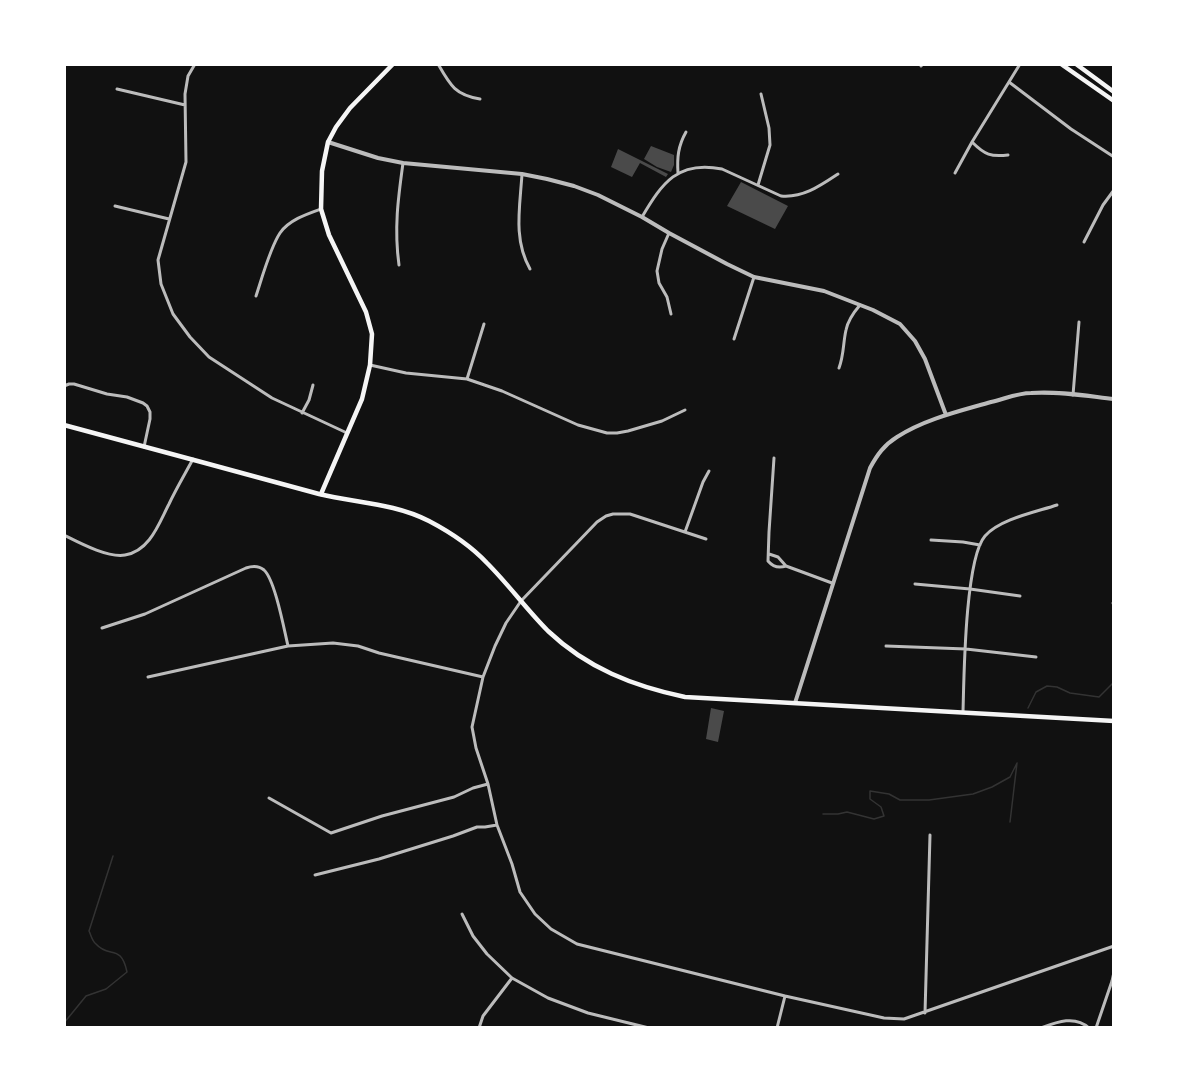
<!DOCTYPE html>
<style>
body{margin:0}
#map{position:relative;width:1178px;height:1092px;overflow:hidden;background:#111;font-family:Lato,sans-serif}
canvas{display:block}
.frame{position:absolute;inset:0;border:66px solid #fff;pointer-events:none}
</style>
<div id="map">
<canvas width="1178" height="1092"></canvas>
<div class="frame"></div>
</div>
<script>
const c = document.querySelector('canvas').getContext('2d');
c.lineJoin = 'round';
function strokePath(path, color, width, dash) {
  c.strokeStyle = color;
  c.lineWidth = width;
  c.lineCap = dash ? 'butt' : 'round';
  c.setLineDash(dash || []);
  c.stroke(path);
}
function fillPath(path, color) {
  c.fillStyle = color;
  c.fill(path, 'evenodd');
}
const stream = new Path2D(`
 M 1028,708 L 1036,692 L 1047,686 L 1057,687 L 1070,693 L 1099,697 L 1114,682
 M 823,814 L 838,814 L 847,812 L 874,819 L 884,816 L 881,807 L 870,799 L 870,791 L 889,794 L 900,800 L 929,800 L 973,794 L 992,787 L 1010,777 L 1017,763 L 1010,822
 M 64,1023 L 86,996 L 106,989 L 127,972 C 121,943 109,959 96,944 C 92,941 91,935 89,931 L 113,856`);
const building = new Path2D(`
 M 651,146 L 674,155 L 674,165 L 671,172 L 657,167 L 644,159 Z
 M 618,149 L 668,174 L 666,177 L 640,163 L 632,177 L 611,167 Z
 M 741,182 L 788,206 L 775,229 L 727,206 Z
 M 711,708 L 724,711 L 718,742 L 706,739 Z`);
const minor = new Path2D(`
 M 195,64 L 188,76 L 185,94 L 186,162 L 158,260 L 161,284 L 173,314 L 190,337 L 209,357 L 272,398 L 347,433
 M 438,64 C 450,85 455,95 480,99
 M 921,66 L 923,64
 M 1009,82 L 1071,129 L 1114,157
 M 117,89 L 185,105
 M 972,142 C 985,155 991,157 1008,155
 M 678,173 C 677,158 678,146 686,132
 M 955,173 L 972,142 L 1020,64
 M 522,174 C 520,207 513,239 530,269
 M 758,185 L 770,145 L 769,128 L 761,94
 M 115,206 L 169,219
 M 642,217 C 662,183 678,160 722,169 L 781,196 C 803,198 820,186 838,174
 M 669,233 L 662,249 L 657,271 L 659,283 L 667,297 L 671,314
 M 1084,242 L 1103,205 L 1114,190
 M 399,265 C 394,229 398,199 403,163
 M 256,296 C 262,278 270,248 280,233 C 289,220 307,214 321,209
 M 734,339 L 754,277
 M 370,365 L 406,373 L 467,379 L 502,391 L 578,425 L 607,433 L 617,433 L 628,431 L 662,421 L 685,410
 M 839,368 C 844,355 843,343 846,330 C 848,320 854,312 860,305
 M 467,379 L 484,324
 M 64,386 L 69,384 L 74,384 L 107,394 L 127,397 L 143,403 L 147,406 L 150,412 L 150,419 L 144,447
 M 1073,395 L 1079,322
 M 302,413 L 309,400 L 313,385
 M 774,458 L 769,532 L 768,561 C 773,567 780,568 786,566 L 832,583
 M 685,532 L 703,482 L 709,471
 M 64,535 C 80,543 108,558 125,555 C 150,551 159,523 169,504 C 176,489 185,474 193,459
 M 706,539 L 630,514 L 613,514 L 606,516 L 597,522 L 521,601 L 506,623 L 495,646 L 483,677 L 472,727 L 476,748 L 488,784 L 497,825 L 512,864 L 520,892 L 535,914 L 551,929 L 577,944 L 785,996 L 884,1018 L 904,1019 L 1114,946
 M 931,540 L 963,542 L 980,545
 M 769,554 L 778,557 L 786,566
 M 915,584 L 970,589 L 1020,596
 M 1113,603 L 1114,603
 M 102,628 L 145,614 L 246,568 C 252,566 258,565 264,570 C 275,580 284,629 288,646
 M 886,646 L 966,649 L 1036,657
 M 148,677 L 288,646 L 333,643 L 358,646 L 379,653 L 483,677
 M 963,712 C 964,677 965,559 985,536 C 1000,519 1036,512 1057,505
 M 269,798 L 331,833 L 382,816 L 454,797 L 473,788 L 488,784
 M 315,875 L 379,859 L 453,836 L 477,827 L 485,827 L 497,825
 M 462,914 L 473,936 L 487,954 L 512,978 L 548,998 L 588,1013 L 649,1028
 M 925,1013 L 930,835
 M 479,1028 L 483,1016 L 512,978
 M 777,1028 L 785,996
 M 1041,1028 C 1057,1022 1075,1015 1089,1028
 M 1096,1028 L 1112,981 L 1114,972`);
const tertiary = new Path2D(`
 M 328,142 L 378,158 L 403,163 L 522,174 L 547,179 L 574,186 L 598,195 L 642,217 L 669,233 L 727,264 L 754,277 L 824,291 L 873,310 L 900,324 L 915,341 L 925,359 L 946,415
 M 795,703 L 870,468 C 877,455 884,445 897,437 C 925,419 960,411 991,402 C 1004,399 1018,393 1031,393 C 1058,391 1087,396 1114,399`);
const secondary = new Path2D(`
 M 321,494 L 362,399 L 370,365 L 372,334 L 366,312 L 329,235 L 321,209 L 322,171 L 328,142 L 336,127 L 350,108 L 393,64`);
const primary = new Path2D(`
 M 64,425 C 111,438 158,450 205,463 C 243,473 281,484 319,494 C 356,503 394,503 429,521 C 450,532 471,546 487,563 C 509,585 527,610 548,631 C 587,668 633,686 685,697 L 1114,721`);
const trunk = new Path2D(`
 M 1061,64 L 1114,101
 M 1076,64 L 1114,92`);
strokePath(stream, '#333', 1.5);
fillPath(building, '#4a4a4a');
strokePath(minor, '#bcbcbc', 3);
strokePath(tertiary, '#bcbcbc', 4);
strokePath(secondary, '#f5f5f5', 4.5);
strokePath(primary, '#f5f5f5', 4.5);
strokePath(trunk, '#f5f5f5', 4.5);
</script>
